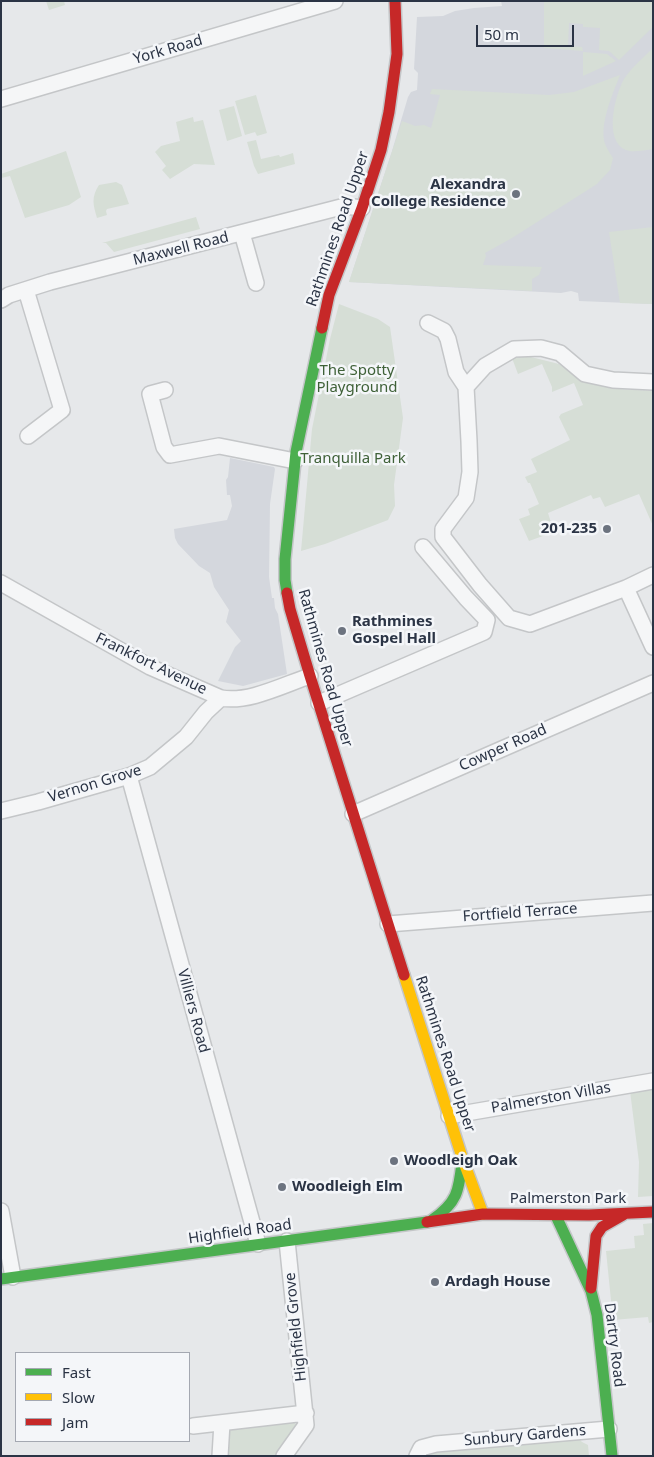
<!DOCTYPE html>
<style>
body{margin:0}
#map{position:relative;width:654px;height:1457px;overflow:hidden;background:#e6e8ea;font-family:"Noto Sans",sans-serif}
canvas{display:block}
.frame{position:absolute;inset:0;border:2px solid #2b3445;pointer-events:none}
.legend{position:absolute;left:15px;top:1352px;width:175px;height:90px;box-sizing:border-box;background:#f4f6f9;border:1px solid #a4a8b1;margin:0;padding:6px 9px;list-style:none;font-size:15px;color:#2b3445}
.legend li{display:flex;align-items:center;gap:10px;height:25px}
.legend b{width:25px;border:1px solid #a4a8b1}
.scale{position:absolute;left:476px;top:25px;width:98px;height:22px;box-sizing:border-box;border:2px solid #2b3445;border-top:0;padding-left:6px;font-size:15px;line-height:18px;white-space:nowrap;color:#2b3445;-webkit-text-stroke:4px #f4f6f9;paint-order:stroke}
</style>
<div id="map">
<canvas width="654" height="1457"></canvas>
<div class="frame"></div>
<ul class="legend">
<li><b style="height:6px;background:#4caf50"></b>Fast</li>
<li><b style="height:6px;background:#ffc107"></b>Slow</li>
<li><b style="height:6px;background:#c62828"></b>Jam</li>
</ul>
<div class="scale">50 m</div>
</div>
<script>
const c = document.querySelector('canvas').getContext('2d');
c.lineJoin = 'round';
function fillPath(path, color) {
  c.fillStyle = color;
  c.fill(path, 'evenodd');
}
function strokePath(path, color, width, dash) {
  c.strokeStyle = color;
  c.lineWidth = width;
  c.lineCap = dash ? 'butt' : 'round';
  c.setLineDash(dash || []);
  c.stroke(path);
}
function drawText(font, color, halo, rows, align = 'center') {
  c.font = font + ' "Noto Sans",sans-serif';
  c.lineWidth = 5;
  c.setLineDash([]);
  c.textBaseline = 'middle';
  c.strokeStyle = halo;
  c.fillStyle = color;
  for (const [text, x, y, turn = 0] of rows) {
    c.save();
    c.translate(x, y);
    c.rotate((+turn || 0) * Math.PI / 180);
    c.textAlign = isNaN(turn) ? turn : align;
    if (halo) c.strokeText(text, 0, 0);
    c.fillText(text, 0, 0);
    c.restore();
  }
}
const built = new Path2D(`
 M 501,1 L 653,1 L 653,304 L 579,301 L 578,293 L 571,291 L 561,293 L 349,282 L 392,151 L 408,97 L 411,92 L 417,90 L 418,73 L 414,69 L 417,17 L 443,16 L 455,11 L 474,8 L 502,6 Z
 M 230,458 L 274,467 L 275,469 L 270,504 L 269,577 L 272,598 L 274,598 L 275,608 L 278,614 L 287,674 L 243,686 L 218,681 L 235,647 L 241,641 L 226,622 L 229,610 L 214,587 L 210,573 L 199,566 L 178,544 L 175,538 L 174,529 L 227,520 L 232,506 L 230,495 L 227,495 L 226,480 L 228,477 Z`);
const green = new Path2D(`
 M 46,1 L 64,1 L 65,5 L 49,10 Z
 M 544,1 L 653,1 L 653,27 L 619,60 L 609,51 L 599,50 L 600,28 L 583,27 L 583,24 L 569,23 L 568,46 L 582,47 L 583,51 L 544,48 Z
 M 653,48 L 653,149 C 645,150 633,153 626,150 C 603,141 615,95 624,79 C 632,67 643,58 653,48 Z
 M 583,52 L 607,54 L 616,61 L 583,76 Z
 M 620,75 C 613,93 601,120 604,140 C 605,146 610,153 613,158 L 610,170 L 597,184 L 512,238 L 485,253 L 486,256 L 483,265 L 542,267 L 539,275 L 532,279 L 532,291 L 349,282 L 402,121 L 415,126 L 424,125 L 431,128 L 440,95 L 430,94 L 432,89 L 549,95 L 574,92 Z
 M 256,95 L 267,133 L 257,136 L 255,132 L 245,135 L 235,101 Z
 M 234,106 L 242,136 L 227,141 L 219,110 Z
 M 193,117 L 194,122 L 203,120 L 215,165 L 194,164 L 170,179 L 162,170 L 166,166 L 155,152 L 161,146 L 180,141 L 176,122 Z
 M 256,140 L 261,159 L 279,155 L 280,157 L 293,153 L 295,164 L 258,174 L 254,166 L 247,142 Z
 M 66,151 L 81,197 L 69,205 L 25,218 L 10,176 L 1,178 L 1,174 Z
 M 116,182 L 122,185 L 129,204 L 107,209 L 106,211 L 107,215 L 97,218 C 93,205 91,197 99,185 Z
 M 196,217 L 200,229 L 114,252 L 106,243 L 102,243 Z
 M 653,227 L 653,304 L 620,303 L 609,232 Z
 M 339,304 L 378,319 L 390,327 L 403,418 L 394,485 L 395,506 L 388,520 L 325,544 L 301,551 L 312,429 L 330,339 Z
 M 527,356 L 559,364 L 586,381 L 619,389 L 653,391 L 653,526 L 639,494 L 605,507 L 600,497 L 593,499 L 591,495 L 548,513 L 554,532 L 529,541 L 519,519 L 530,515 L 528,509 L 539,504 L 530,483 L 528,483 L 525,477 L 537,472 L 531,459 L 570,440 L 559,417 L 561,414 L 583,405 L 574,383 L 552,392 L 552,387 L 542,364 L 518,374 L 512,358 Z
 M 653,1089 L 653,1196 L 638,1197 L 639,1162 L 630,1091 Z
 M 653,1223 L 653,1322 L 649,1323 L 648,1317 L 613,1320 L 606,1251 L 635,1248 L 634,1236 L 644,1235 L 643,1224 Z
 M 293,1420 L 297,1426 L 276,1456 L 223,1456 L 227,1432 L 231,1427 Z
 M 577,1437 L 582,1442 L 588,1445 L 589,1456 L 426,1456 L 427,1453 L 435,1449 Z`);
const street = new Path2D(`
 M 1,99 L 335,1
 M 242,233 L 256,283
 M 26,290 L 62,410 L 28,436
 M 1,300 L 9,295 L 50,282 L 345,206 L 362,208
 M 428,323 L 444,331 L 448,339 L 456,372 L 466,387 L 469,441 L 470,472 L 466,498 L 443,529 L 443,537 L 480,585 L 509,618 L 530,624 L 626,588 L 653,575
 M 466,387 L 485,366 L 514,349 L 541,348 L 560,353 L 585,374 L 613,380 L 653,382
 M 165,390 L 150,394 L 164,447 L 170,455 L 219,446 L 295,461
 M 1,583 L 150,667 L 221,698 C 249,703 283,685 310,676
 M 626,588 L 653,647
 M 319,703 L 484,632 L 487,620 L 466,598 L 423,547
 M 129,776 L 258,1244
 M 1,811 L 38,802 L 129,776 L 150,767 L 186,737 L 206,712 L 221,698
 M 353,814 L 653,683
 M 388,924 L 653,903
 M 449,1116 L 653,1081
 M 1,1211 L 13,1277
 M 193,1426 L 306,1413
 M 220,1456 L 222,1423
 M 284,1456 L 306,1425 L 287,1241
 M 417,1456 L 421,1448 L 436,1444 L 609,1429`);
const fast = new Path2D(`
 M 287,593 L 285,580 L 285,559 L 296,452 L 322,328
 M 556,1216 L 591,1291 L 597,1315 L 612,1456
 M 432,1220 C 457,1203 459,1191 462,1162
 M 1,1279 L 427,1222`);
const slow = new Path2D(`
 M 404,975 L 462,1157 L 483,1214`);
const jam = new Path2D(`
 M 322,328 L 329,295 L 362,208 L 381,150 L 389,112 L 397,54 L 395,1
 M 287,593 L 290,609 L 310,676 L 404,975
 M 427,1222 L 483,1214 L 589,1215 L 653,1212
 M 591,1288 L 596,1236 L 602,1227 L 623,1215`);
const markers = [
 [516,194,5,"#6c737f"],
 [607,529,5,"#6c737f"],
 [342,631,5,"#6c737f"],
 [394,1161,5,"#6c737f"],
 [282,1187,5,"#6c737f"],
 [435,1282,5,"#6c737f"]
];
const streetNames = [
 ["York Road",168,50,-16],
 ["Rathmines Road Upper",338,229,-71],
 ["Maxwell Road",181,249,-14],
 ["Frankfort Avenue",151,664,26],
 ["Rathmines Road Upper",325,668,74],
 ["Cowper Road",503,748,-24],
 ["Vernon Grove",95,784,-17],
 ["Fortfield Terrace",520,913,-4],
 ["Villiers Road",193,1011,75],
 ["Rathmines Road Upper",445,1054,72],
 ["Palmerston Villas",551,1098,-10],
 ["Palmerston Park",568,1199],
 ["Highfield Road",240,1232,-8],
 ["Highfield Grove",296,1327,-96],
 ["Dartry Road",614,1345,83],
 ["Sunbury Gardens",525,1436,-5]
];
const poiNames = [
 ["Alexandra",506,185,"right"],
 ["College Residence",506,202,"right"],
 ["201-235",597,529,"right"],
 ["Rathmines",352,622],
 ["Gospel Hall",352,639],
 ["Woodleigh Oak",404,1161],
 ["Woodleigh Elm",292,1187],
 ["Ardagh House",445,1282]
];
const parkNames = [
 ["The Spotty",357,371],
 ["Playground",357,388],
 ["Tranquilla Park",353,459]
];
fillPath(built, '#d4d7dd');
fillPath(green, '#d6ded6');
strokePath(street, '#c4c6c8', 18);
strokePath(fast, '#c4c6c8', 14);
strokePath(slow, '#c4c6c8', 14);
strokePath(jam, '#c4c6c8', 14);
strokePath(street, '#f5f6f7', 15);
strokePath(fast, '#4caf50', 11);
strokePath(slow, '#ffc107', 11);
strokePath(jam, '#c62828', 11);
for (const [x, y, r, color] of markers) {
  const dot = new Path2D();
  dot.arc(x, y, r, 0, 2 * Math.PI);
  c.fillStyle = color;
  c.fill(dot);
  strokePath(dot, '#f4f6f9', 2);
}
drawText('15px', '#2b3445', '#f4f6f9', streetNames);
drawText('bold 15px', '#2b3445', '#f4f6f9', poiNames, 'left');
drawText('15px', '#3f6138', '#f4f6f9', parkNames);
</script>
